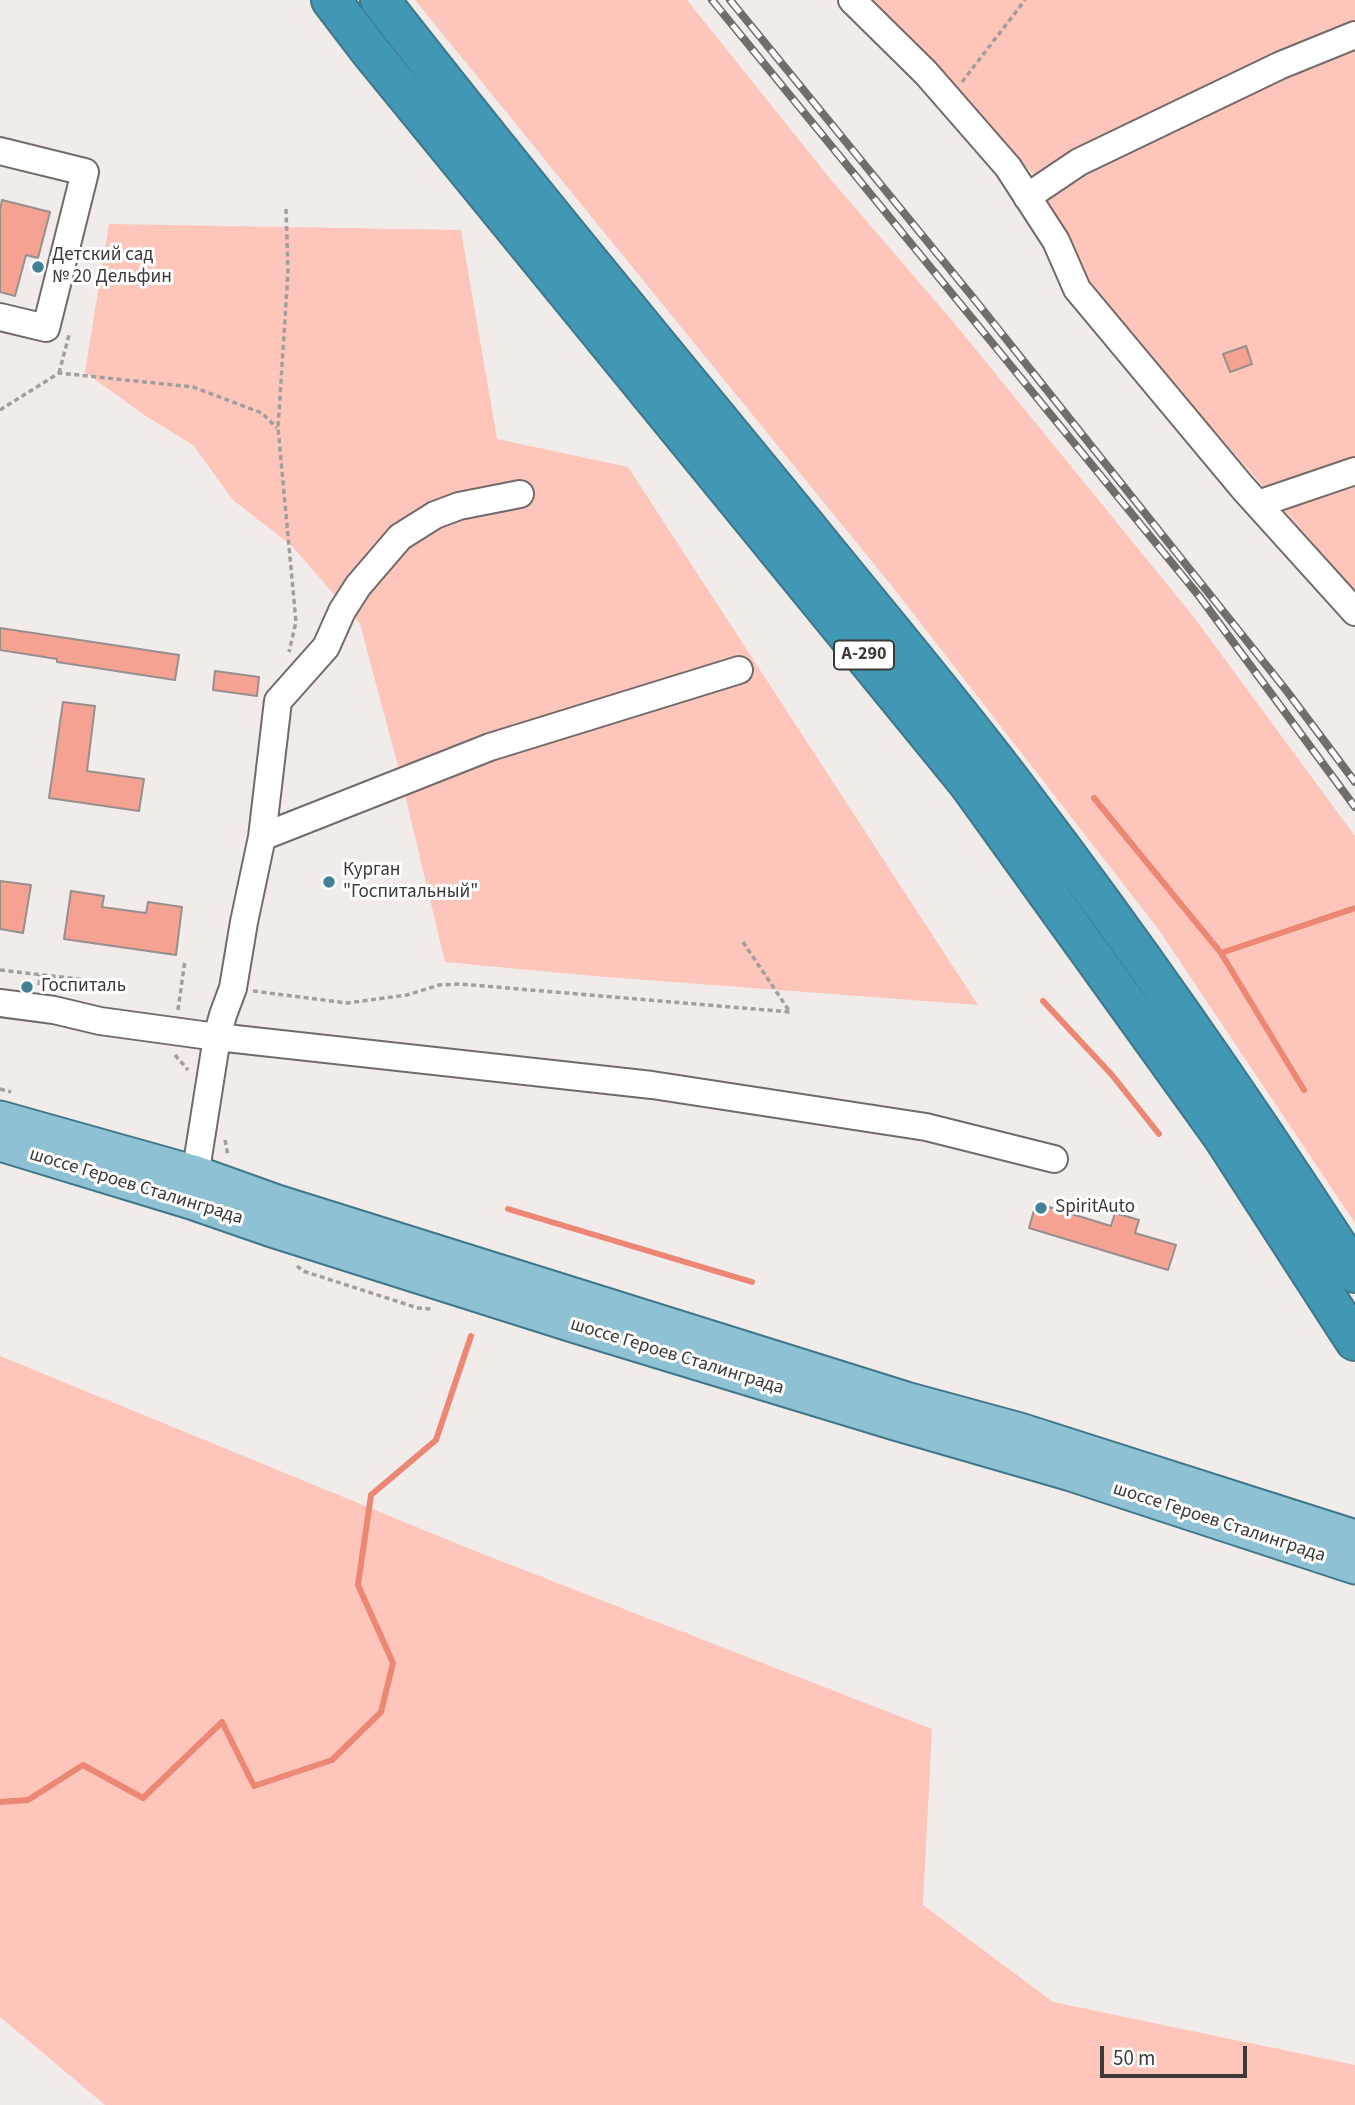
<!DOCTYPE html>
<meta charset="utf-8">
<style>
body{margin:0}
#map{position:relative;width:1355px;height:2105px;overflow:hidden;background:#f1ecea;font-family:"Source Sans 3",sans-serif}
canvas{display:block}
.scale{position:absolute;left:1100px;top:2046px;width:147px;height:32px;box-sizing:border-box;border:4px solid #3c3a39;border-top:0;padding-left:9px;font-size:21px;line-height:24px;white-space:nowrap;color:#3c3a39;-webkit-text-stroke:5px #fff;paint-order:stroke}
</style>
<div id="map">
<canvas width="1355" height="2105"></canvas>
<div class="scale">50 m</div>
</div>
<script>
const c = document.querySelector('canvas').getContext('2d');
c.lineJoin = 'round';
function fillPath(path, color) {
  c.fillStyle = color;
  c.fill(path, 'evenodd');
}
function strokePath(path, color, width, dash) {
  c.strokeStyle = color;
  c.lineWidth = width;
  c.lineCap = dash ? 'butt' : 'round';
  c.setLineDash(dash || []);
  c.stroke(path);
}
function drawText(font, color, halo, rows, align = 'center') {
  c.font = font + ' "Source Sans 3",sans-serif';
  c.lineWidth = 6;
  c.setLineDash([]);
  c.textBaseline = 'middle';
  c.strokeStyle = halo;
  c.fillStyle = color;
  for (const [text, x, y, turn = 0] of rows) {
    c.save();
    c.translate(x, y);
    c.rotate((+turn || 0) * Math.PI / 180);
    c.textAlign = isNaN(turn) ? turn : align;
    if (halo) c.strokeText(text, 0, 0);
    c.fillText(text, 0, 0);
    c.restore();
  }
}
const green = new Path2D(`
 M 415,0 L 687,0 L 832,181 L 955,324 L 1193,616 L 1355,836 L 1355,1223 L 1159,930 L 891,585 Z
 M 866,0 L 1355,0 L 1355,591 L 1087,286 L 1032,173 Z
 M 109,224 L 461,230 L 497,439 L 628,467 L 978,1005 L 594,976 L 445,962 L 398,766 L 360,624 L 291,545 L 233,500 L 193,445 L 144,415 L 85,372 Z
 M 0,1356 L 470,1549 L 932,1729 L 923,1905 L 1053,2002 L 1355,2065 L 1355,2105 L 105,2105 L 0,2017 Z`);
const stream = new Path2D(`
 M 1094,798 L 1221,953 L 1304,1090
 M 1221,953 L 1355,908
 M 1043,1001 L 1112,1075 L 1159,1134
 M 508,1209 L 752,1282
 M 0,1802 L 28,1800 L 83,1765 L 143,1798 L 222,1722 L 254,1786 L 332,1760 L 381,1712 L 393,1663 L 358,1585 L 371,1495 L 436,1440 L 471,1336`);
const building = new Path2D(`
 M 2,200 L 50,212 L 38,258 L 26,255 L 15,296 L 0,292 L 0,210 Z
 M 1246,346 L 1252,364 L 1230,372 L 1223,354 Z
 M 0,628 L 179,655 L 175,680 L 57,662 L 57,659 L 0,650 Z
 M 215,671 L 259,677 L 257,696 L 213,690 Z
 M 63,702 L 95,706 L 87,771 L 144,779 L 139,811 L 49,798 Z
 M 0,881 L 31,885 L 23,933 L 0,929 Z
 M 71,891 L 104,896 L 102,907 L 146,913 L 148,902 L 182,907 L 176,955 L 64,939 Z
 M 1036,1203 L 1111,1226 L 1115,1213 L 1139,1220 L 1135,1233 L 1176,1245 L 1168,1270 L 1029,1228 Z`);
const path = new Path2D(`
 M 962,82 L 1025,0
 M 286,209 L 288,272 L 278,428 L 296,622 L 289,652
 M 59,373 L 69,335
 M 0,410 L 59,373 L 193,387 L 262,413 L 277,428
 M 743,942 L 790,1012
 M 0,970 L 96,981
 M 39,985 L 40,975
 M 253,991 L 347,1003 L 407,995 L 439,985 L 460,984 L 790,1012
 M 178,1010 L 185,960
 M 175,1055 L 188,1070
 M 0,1089 L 11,1092
 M 225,1140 L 228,1156
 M 297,1266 L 303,1271 L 418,1308 L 432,1309`);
const minor = new Path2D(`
 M 852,0 L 926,73 L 1008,167 L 1056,241 L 1077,289 L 1243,488 L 1355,612
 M 0,151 L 85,172 L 46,328 L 0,317
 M 1027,197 L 1079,162 L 1281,65 L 1355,35
 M 1258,504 L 1355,471
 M 262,837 L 490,747 L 739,670
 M 0,1003 L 54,1010 L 100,1021 L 217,1037 L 652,1085 L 926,1127 L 1054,1159
 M 193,1189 L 217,1037 L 223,1015 L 233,988 L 244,922 L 262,837 L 278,701 L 326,647 L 342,611 L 358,586 L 400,537 L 435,515 L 459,506 L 520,494`);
const major = new Path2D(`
 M 0,1118 L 196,1173 L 277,1202 L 906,1399 L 1020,1430 L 1355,1537
 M 0,1144 L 191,1202 L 269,1229 L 576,1326 L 895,1423 L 1071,1474 L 1355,1567`);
const highway = new Path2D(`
 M 331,0 L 370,51 L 968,783 L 1223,1137 L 1355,1341
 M 380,0 C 517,176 660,348 801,520 C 875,612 952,702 1023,797 C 1140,951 1250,1110 1355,1273`);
const rail = new Path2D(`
 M 712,0 L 1199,596 L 1355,807
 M 730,0 L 971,295 L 1286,690 L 1355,782`);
const markers = [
 [38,267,7,"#428196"],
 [329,882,7,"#428196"],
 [27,987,7,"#428196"],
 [1041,1208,7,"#428196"]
];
const shields = [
 [864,655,60]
];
const shieldNames = [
 ["А-290",864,655]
];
const poiNames = [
 ["Детский сад",52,256],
 ["№ 20 Дельфин",52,278],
 ["Курган",343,871],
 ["\"Госпитальный\"",343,893],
 ["Госпиталь",41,987],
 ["SpiritAuto",1055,1208]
];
const streetNames = [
 ["шоссе Героев Сталинграда",136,1187,17],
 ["шоссе Героев Сталинграда",677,1357,17],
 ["шоссе Героев Сталинграда",1219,1523,18]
];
fillPath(green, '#fec5ba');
strokePath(stream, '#ed8775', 6);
fillPath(building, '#f6a293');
strokePath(building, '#958f8e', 2);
strokePath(minor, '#706b6a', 30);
strokePath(major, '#3f778a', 37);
strokePath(highway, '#3f778a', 42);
strokePath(path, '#a29e9c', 3.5, [5, 3.5]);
strokePath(minor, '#fff', 26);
strokePath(major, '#8dc1d3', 33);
strokePath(highway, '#4198b5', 38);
strokePath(rail, '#706d6c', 8);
strokePath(rail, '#fff', 5, [16]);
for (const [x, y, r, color] of markers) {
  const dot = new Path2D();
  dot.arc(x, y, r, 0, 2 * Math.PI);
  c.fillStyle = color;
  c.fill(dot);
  strokePath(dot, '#fff', 2.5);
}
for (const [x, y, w] of shields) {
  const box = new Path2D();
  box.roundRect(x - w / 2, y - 14.5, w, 29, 5);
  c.fillStyle = '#fff';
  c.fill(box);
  strokePath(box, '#3c3a39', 2);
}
drawText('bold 18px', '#3c3a39', null, shieldNames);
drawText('19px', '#3c3a39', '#fff', poiNames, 'left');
drawText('19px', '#3c3a39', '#fff', streetNames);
</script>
